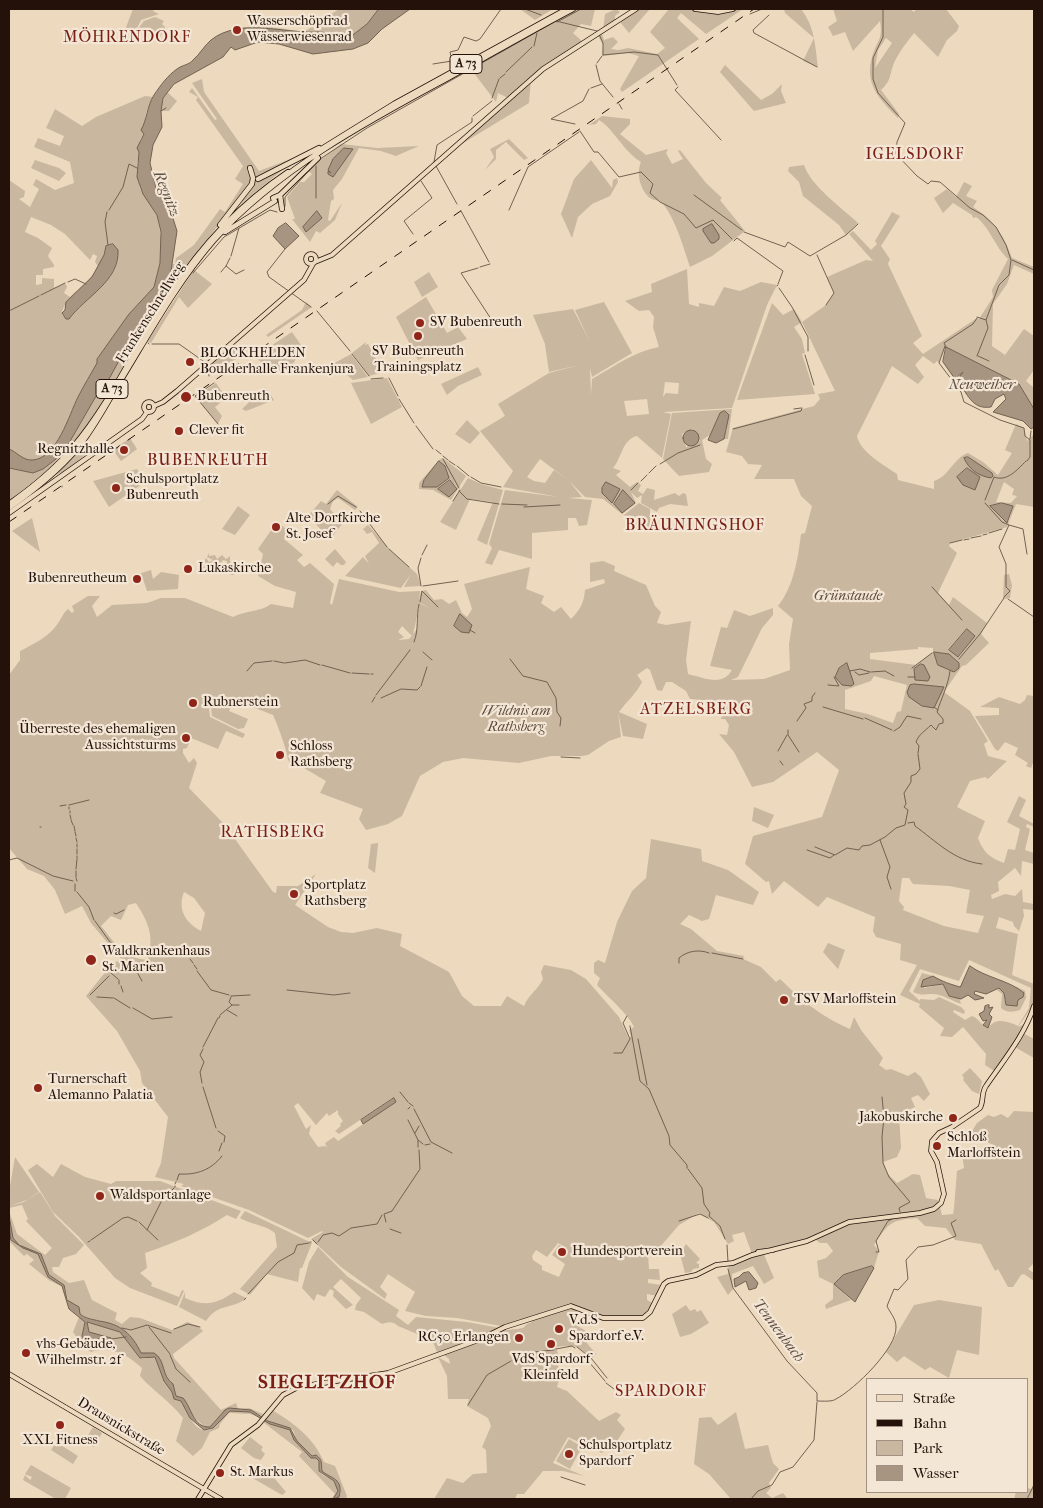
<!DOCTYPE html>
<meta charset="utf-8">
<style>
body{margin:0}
#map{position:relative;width:1043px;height:1508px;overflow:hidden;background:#ecd9be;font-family:"IM FELL French Canon",serif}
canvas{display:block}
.frame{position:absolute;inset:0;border:10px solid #24120a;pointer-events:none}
.legend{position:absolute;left:866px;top:1378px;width:162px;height:115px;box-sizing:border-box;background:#f3e6d5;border:1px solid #a09184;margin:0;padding:6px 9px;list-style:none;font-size:15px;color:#24120a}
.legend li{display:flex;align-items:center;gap:10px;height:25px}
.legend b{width:25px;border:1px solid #a09184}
</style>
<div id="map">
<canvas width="1043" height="1508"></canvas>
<div class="frame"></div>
<ul class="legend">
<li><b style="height:6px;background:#ecd9be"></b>Straße</li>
<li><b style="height:6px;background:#24120a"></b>Bahn</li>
<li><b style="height:14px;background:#cab79f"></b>Park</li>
<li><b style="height:14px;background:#a89581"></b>Wasser</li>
</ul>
</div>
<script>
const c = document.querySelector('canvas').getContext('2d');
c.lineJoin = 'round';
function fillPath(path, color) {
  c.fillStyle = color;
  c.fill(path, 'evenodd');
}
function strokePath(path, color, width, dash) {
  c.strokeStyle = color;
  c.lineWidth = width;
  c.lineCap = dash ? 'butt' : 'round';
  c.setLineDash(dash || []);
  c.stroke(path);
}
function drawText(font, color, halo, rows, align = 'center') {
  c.font = font + ' "IM FELL French Canon",serif';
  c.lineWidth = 4.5;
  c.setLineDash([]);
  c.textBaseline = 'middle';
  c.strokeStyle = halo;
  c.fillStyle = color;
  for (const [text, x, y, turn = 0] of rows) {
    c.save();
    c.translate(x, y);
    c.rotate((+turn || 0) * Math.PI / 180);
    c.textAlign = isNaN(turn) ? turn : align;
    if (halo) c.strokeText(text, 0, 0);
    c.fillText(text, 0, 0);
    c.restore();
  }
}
const green = new Path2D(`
 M 133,9 L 154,9 L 153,11 L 159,14 L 141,20 L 134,34 L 125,30 Z
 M 339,9 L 379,9 L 367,24 L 349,38 L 319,32 L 292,33 L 253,28 L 232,30 L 214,37 C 247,21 269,27 304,32 Z
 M 520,9 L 553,9 L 535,20 Z
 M 578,9 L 595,9 L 591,26 L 581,24 L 573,33 L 583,42 L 531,79 L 529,103 L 460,145 L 459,140 L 508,98 L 498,93 L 496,102 L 470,68 Z
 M 616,9 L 620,12 L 615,16 L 615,21 L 633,9 L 650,9 L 629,33 L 620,22 L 602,34 L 604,40 L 613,37 L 618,42 L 611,49 L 618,50 L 628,48 L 657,54 L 665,48 L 650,32 L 669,9 L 743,9 L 706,34 L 681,13 L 677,18 L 699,39 L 622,92 L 620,89 L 639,56 L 628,53 L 602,56 L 603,45 L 597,34 L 603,30 L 605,14 Z
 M 784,9 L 801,9 C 815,27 815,45 818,67 L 803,61 L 814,38 L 785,13 Z
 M 833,9 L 910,9 L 914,12 L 916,9 L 946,9 L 959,26 L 957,31 L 947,40 L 938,57 L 914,33 C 907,42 899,52 894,63 C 889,75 892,80 881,90 L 899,114 L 898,118 C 879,99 863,83 873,54 C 878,39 883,39 880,21 L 853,51 L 845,32 L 833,36 L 828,27 L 837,21 ZM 886,38 L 892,43 L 875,68 L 878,50 Z
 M 155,17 L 164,21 L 162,24 L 165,27 L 160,37 L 137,30 L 144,21 Z
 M 725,65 L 761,100 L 772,94 L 782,84 L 781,91 L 786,103 L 754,111 L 720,72 Z
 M 202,79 L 204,92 L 259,171 L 301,155 L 227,215 L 187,264 L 86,428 L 49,469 L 9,501 L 9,468 L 33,473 L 43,469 L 56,459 L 69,443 L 103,383 C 112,377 114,367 120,358 C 140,325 165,305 172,264 L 175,264 L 176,258 L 194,245 L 220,209 L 225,212 L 243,184 L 235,179 L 243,166 L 196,100 L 198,97 L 189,92 L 192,88 L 215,120 L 217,119 L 192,83 Z
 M 167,92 L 177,101 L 169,111 L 161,111 L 163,97 Z
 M 145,96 L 153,97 L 146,113 L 144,133 L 140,140 L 137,167 L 140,188 L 157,215 L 161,237 L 160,263 L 154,287 L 129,314 L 97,359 L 98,363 C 92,374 84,385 78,397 C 69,415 57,458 33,460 C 24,461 17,453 9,449 L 9,180 L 25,191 L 24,197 L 19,199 L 30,207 L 39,189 L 33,185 L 36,179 L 55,190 L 74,183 L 70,162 L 34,147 L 38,138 L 60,146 L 64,136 L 46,128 L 55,109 L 82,126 L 96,117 ZM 31,217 L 51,225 L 65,234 L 90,260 L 93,254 L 97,256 L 95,262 L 98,266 C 91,280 80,287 70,297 L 64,293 L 67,287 L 65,283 L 54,288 L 54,279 L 42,278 L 42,284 L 36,285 L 36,275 L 43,275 L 43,269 L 54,267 L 54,265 L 48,256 L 52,248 L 38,238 L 25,232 ZM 111,244 L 113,244 L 118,259 C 111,286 84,298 69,319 L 62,315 C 61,302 83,289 92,278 C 98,269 104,257 106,246 Z
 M 602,116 L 630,119 L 630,124 L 620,134 L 646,155 L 668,149 L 666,153 L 672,164 L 683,159 L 678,151 L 680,150 L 706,183 L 722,198 L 720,200 L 745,231 L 712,256 L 690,267 C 683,247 677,223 664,205 C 661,200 655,201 650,198 C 640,190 636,173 641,162 C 624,152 613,128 599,120 L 596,124 L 589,125 Z
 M 509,139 L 528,158 L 524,160 L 506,142 L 496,150 L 496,159 L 485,170 L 494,157 L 490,149 Z
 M 341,144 L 377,148 L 419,146 L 396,156 L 381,151 L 359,148 L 342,179 L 333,190 L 334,199 L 331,201 L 328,220 L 330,221 L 342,203 L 335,220 L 320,233 L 316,231 L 310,242 L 292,219 L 295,219 L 287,197 L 300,182 L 304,182 L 312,174 L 307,170 Z
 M 35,160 L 59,168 L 66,173 L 59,181 L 31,168 Z
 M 591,160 L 612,188 L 613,180 L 617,178 L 618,182 L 610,196 L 592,204 L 578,217 L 572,238 L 561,214 L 574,179 Z
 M 804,165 C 810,185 842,208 858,223 L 846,235 L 839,225 L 803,196 L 799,182 L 788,171 L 789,167 Z
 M 964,182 L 972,186 L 966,196 L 977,201 L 973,207 C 994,220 1004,235 1012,258 L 1034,267 L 1034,274 L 1014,265 L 1007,284 L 993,304 L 992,346 L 1005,355 L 1024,329 L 1034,336 L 1034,370 L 1026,381 L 1034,388 L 1034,409 L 1019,384 L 945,347 L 939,363 L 937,361 L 934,364 L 923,356 L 915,365 L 924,377 L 918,384 L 892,366 L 857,436 C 860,452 884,465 897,474 L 898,480 L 934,489 L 934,481 C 949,477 953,458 968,453 L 983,462 L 998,475 L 1012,453 L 1005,450 L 1016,424 L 1024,428 L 1027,441 L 1034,434 L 1034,507 L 1016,504 L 1007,527 L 950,543 L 949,546 L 957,553 L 938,593 L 949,605 L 953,597 L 987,623 L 981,634 L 989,643 L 966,665 L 962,666 L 944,692 L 970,711 L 988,741 L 984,744 L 988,756 L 1007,761 L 988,779 L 985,777 L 970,781 L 957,807 L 985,821 L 978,838 C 983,852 990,858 1004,863 L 1008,849 L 1015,850 L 1020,829 L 1007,822 L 1019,796 L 1026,800 L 1019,816 L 1034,824 L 1034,827 L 1027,824 L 1026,827 L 1030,829 L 1025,850 L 1034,853 L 1034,864 L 1022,861 L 1021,876 L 1015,868 L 998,882 L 999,891 L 991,895 L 992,899 L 1005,894 L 1015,896 L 1022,889 L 1023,902 L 1034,904 L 1034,910 L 1023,909 L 1024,916 L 1019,931 L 1014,926 L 1013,922 L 999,917 L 996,928 L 1018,934 L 1012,975 L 1034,984 L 1034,1004 L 1018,1027 L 1025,1024 L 1021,1032 L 1034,1039 L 1034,1058 L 1013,1046 L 996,1072 L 985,1065 L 986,1054 L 963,1027 L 952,1037 L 940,1036 L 944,1028 L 919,1007 L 920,1004 L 900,995 L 917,965 L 900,960 L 901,944 L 876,937 L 873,931 L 875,917 L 827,897 L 818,907 L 784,881 L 772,894 L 769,881 L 766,882 L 745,864 L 753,836 L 822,817 L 839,770 L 817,752 L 773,782 L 752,787 L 734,752 L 719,734 L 727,735 L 729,725 L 725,719 L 721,719 L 724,710 C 714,700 702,700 690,699 L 686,691 L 672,682 L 666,682 L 662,691 L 657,690 L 650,670 L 647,668 L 637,675 L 642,682 C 636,694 627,701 619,712 L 647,724 L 643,739 L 623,736 L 618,712 L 621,737 L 609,741 L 588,755 L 581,756 L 551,756 L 519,763 L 463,758 L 443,762 L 420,776 L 402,816 L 388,824 L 366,830 L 359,819 L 363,809 L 320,793 L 326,781 L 292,761 L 290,763 L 288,760 C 288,753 277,723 273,715 L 225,696 L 204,704 L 212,703 L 209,709 L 210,717 L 245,734 L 243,738 L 226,731 L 218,749 L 191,738 L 187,748 L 183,749 L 183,753 L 189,763 L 194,758 L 197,763 L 189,788 L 223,823 L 221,827 L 235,839 L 273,892 L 276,893 L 277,886 L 298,886 L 316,874 L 295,905 L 328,927 L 341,932 L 353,933 L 377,928 L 402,934 L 400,946 L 449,972 L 462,996 L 474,1006 L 501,1006 L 507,996 L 524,1006 C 528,995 538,990 543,979 L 541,972 L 544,965 L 571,970 L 586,979 L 619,1017 L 629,1039 L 631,1036 L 629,1030 L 634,1027 C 630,1016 607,996 597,985 L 600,978 L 594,973 L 594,963 L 598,960 L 605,963 L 617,922 L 632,891 L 646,878 L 651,839 L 701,849 L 702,861 L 728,870 L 759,892 L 753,905 L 716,895 L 709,919 L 702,921 L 689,915 L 680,924 L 691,929 L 717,951 L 744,956 L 743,959 L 761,967 L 776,982 L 780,979 C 803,1001 820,1016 850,1029 L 854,1017 L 861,1030 L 883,1058 L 879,1065 L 886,1070 L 891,1069 L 908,1076 L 915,1072 L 921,1077 L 930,1094 L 924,1101 L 918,1095 L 911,1098 L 915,1107 L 899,1114 L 901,1148 L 897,1157 L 883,1162 L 888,1174 L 897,1183 L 913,1174 L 920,1175 L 926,1198 L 938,1200 L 942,1215 L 953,1214 L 954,1208 L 957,1171 L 964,1168 L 962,1154 L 969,1156 L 971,1149 L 994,1151 L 995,1146 L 978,1137 L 972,1131 L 977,1123 L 988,1115 L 994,1117 L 1001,1114 L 1008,1118 L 1014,1111 L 1034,1112 L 1034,1263 L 1028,1269 L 1034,1273 L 1034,1281 L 1024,1274 L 1021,1275 L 1013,1287 L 1008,1287 L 998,1269 L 995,1271 L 981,1244 L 955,1240 L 946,1228 L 925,1226 L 917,1218 C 890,1220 889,1223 874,1245 L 879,1251 L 874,1268 L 872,1266 L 843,1275 L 835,1284 L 851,1300 L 826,1309 L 825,1305 L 833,1299 L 833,1284 L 819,1277 L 817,1261 L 826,1258 L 833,1251 L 827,1243 L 820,1243 L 812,1237 L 762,1250 L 774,1278 L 764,1284 L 753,1266 L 732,1274 L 733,1289 L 728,1295 L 717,1277 L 728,1274 L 729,1263 L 752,1254 L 744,1232 L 732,1235 L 734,1241 L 728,1244 L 714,1222 L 699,1213 L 679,1225 L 659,1248 L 648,1254 L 649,1269 L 659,1269 L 660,1280 L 648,1279 L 648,1283 L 662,1285 L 658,1296 L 647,1294 L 647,1300 L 654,1304 L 646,1317 L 608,1318 L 582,1309 L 573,1323 L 592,1335 L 586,1342 L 596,1354 L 591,1359 C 577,1343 573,1346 556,1347 L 558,1354 L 554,1358 L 561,1372 L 557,1387 L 567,1391 L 599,1421 L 616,1412 L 621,1415 L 617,1420 L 625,1429 L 615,1444 L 608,1446 L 602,1453 L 568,1437 L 553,1463 L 584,1476 L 563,1471 L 543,1471 L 524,1494 L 517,1494 L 515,1499 L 434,1499 L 447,1478 L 463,1483 L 473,1474 L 487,1473 L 486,1450 L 482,1447 L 491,1426 L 488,1418 L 467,1406 L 469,1399 L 448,1399 L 447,1376 L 438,1357 L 450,1364 L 449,1359 L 444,1355 L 488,1339 C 496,1329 511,1330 523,1328 L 527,1324 L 532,1322 L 532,1319 L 501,1326 L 457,1318 L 426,1316 L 405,1311 L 415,1292 L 388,1274 L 380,1287 L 387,1294 L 385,1299 L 341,1267 L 311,1239 L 323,1232 L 322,1231 L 308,1238 L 249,1210 L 181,1186 L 184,1184 L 155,1177 L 161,1163 L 168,1117 L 142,1083 L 140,1071 L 117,1031 L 86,996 L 111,965 L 121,959 L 91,923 L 82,906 L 65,914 L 55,890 L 44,876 L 27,869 L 9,848 L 9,675 L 20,660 L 20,651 C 32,645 48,637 56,626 C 61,620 62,614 68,609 L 72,613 L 74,611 L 72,606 L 88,596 L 100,596 L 92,606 L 97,617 L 112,605 L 147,603 L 161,598 L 185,598 L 233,617 C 246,610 261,612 271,604 L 293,608 L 296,592 L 275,586 L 258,576 L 263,554 L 258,549 L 272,529 L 275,531 L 281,525 L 290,532 L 284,539 L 303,555 L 297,560 L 304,567 L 310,563 L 334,584 L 330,603 L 332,605 L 339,579 L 399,592 L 420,591 C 420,597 415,633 412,636 L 402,626 L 398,632 L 404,637 L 398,640 L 409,639 L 417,629 L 419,603 L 429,608 L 419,602 L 421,591 L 426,590 L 434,600 L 442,599 L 449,604 L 456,600 L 462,613 L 467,617 L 472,609 L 464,584 L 530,567 L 526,589 L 544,596 L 541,603 L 554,612 L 561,607 L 571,619 C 580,610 584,603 585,590 L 605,583 L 604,579 L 590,582 L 590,563 L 603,561 L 615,566 L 614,571 L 646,585 L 655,606 L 661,612 L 657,623 L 666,625 L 691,621 L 686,660 L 688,674 C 705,678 722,687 732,670 L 710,666 L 721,627 L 727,628 L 734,610 L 750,616 L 773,608 L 773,615 L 762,628 L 738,677 L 731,680 L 764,679 L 790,670 L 789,644 L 793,619 L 778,606 C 794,586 798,558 801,534 L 805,533 L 812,506 L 801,496 L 794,479 L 754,479 L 762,465 L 748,464 L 742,456 L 726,452 L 733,428 L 814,406 L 820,399 L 818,394 L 835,391 L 802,322 L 794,327 L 802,339 L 805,353 L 802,354 L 815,394 L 737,400 L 740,391 L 772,303 L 783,315 L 794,309 L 802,322 L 826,305 L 834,293 L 827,277 L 866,260 L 873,261 L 849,234 L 853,231 L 871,250 L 877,244 L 875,241 L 892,212 L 900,216 L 881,246 L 890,259 L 888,264 L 922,336 L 913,343 L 923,354 L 977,318 L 979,319 L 993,297 L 992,290 L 1008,259 C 995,247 989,226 976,217 L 973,218 L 972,215 L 953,203 L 943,213 L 934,198 L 947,189 L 956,197 ZM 1004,482 L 1014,489 L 1012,495 L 1017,496 L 1011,503 L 996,502 ZM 1002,503 L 1013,506 L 1009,521 L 1004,521 L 990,506 ZM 967,629 L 975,636 L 959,657 L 949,650 ZM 918,647 L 933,648 L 933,652 L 916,665 L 870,659 L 870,653 L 918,649 ZM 936,652 L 949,654 L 959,663 L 948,670 L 938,662 ZM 845,664 L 847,664 L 854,684 L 842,685 L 835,677 L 839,668 ZM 874,676 L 907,685 L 901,711 L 897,712 L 893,723 L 868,714 L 845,709 L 845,690 L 871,681 ZM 902,878 L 909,878 L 913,884 L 949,886 L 970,890 L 966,913 L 984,916 L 978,933 L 944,926 L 903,910 L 904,907 L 899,901 ZM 184,892 L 194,898 L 205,913 L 201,931 C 186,923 177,910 184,892 ZM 136,903 C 149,923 154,936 148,960 C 123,958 116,944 101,926 L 111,916 L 121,920 L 128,905 ZM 969,960 L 1031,988 L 1029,1008 L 1018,1026 C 1007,1021 996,1017 988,1028 C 981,1026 979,1018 972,1016 L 965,1020 L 953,1012 L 954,1010 L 964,1014 L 965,1011 L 961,1007 L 939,997 L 934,1000 L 920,999 L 920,1001 L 909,991 L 920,969 L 959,981 ZM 393,1098 L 396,1102 L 338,1141 L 334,1137 L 325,1143 L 327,1148 L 325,1146 L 318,1147 L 309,1134 L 311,1125 L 306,1129 L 294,1106 L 298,1103 L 316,1125 L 327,1113 L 329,1116 L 338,1110 L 338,1114 L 343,1121 L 340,1124 L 341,1126 L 335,1131 L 339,1134 ZM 558,1243 L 567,1248 L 559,1245 L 552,1255 L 565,1264 L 559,1277 L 542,1270 L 542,1266 L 533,1260 L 532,1256 L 536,1250 L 547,1257 Z
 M 687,269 L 689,304 L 699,307 L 699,303 L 714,306 L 724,287 L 740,291 L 761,282 L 777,285 L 767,305 L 732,408 L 663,412 L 671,414 L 662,458 L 637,436 C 622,439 621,460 613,468 L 621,471 L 616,475 L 630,487 L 637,482 L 641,485 L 638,491 L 643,494 L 647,488 L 655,490 L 654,500 L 675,493 L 679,496 L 683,493 L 686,494 L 688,506 L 670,504 L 659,508 L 657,512 L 641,503 L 642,495 L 637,498 L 631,492 L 636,503 L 622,514 L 603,499 L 585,497 L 569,481 L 582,497 L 568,498 L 592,500 L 587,525 L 579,526 L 576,518 L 568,518 L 568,530 L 532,533 L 532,559 L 499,550 L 492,565 L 485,563 L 492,548 L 489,544 L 505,490 L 559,497 L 503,487 L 513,471 L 480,431 L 505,416 L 498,404 L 549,373 L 579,365 L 549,372 L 545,344 L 533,315 L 573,309 L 589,340 L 575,310 L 604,302 L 632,353 L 592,377 L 590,368 L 591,395 L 592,379 C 615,366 633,352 659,347 L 653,327 L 654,317 L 649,310 L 639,311 L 625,301 L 652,292 L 651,284 ZM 665,382 L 679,383 L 678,394 L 666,393 L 663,397 ZM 647,399 L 649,414 L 627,416 L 624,401 ZM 540,459 L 567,479 L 554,470 L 545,483 L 534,481 L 527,477 Z
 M 194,270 L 212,284 L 188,308 L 179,297 L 151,343 L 147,342 Z
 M 429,272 L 438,287 L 422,297 L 414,282 Z
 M 426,297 L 447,333 L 458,327 L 467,339 L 418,360 L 396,317 Z
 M 306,302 L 312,307 L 268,337 L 266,335 L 302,310 Z
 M 292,332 L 303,348 L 287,373 L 272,369 L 254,357 Z
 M 366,342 L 365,345 L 368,344 L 383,372 L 369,376 L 352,353 Z
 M 231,346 L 240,356 L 212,375 L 206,367 Z
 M 351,354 L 368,377 L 353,380 L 340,369 L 337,372 L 331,365 Z
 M 478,367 L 482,375 L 458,386 L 447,395 L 441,384 Z
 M 387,378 L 402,407 L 371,424 L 351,383 Z
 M 216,383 L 224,395 L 218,400 L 220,403 L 215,407 L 222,416 L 218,424 L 196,397 Z
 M 265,387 L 274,400 L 246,411 L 242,409 Z
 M 732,409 L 728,439 L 724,439 L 727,427 L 720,413 L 710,435 L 702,440 L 706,459 L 712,464 L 709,472 L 679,476 L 663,459 L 672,413 ZM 693,429 L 700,441 L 686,447 L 682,434 Z
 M 467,420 L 480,433 L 470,444 L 455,434 Z
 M 130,438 L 137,449 L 121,461 L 113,450 Z
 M 82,445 L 88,453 L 63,472 L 55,475 Z
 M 443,458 L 466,476 L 451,500 L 433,490 L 419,489 L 419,483 L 439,460 ZM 440,461 L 447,469 L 448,479 L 437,487 L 422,487 ZM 450,480 L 457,487 L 450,497 L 438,489 Z
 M 137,469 L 145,482 L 109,507 L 93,481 Z
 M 468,478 L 481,484 L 503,490 L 487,545 L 477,540 L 493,502 L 470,499 L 456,530 L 440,522 Z
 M 337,490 L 358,507 L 355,510 L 338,498 L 333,501 L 330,509 L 343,523 L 330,539 L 308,516 L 321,501 L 326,504 Z
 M 639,503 L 650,509 L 650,523 L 654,524 L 654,528 L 634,531 L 624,515 Z
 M 238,506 L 250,515 L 235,535 L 222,529 Z
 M 32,518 L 40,552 L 12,531 Z
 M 368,525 L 393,553 L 417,574 L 421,586 L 404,587 L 411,574 L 401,588 L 345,576 L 363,557 L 369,564 L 365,556 L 379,543 L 372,532 L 367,534 L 363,529 Z
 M 335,549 L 346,562 L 344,565 L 341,565 L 337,562 L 333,567 L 325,559 Z
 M 209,553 L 209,556 L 215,555 L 217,559 L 222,555 L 226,559 L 230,556 L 230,562 L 238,567 L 241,565 L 240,568 L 248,570 L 248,573 L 234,568 L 234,575 L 230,575 L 231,569 L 226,568 L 227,561 L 223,560 L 221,563 L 225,565 L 223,569 L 219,568 L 220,574 L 214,572 L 216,567 L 212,565 L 208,570 L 202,568 L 203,565 L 207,567 L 211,565 L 204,562 L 206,558 L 209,562 L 213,560 L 207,557 Z
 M 151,570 L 153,579 L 161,572 L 179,575 L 178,589 L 147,591 L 141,573 Z
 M 1009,574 L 1012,585 L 1010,598 L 1003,599 L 1004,575 Z
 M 1027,695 L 1034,696 L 1034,760 L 1031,768 L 1026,766 L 1028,763 L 1015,755 L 1018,748 L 1005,742 L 998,751 L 995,749 L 975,716 L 999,715 L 999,708 L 980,707 L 999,697 L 1020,704 L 1025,700 Z
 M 223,700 L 233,703 L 229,711 L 248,719 L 244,728 L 238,729 L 212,716 L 211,706 L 216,701 Z
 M 754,807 L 774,815 L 768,828 L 752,821 Z
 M 378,843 L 378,844 L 375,873 L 368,868 L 371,844 Z
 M 828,943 L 845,950 L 838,969 L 823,952 Z
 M 922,973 L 933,976 L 928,978 L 924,988 L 943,984 L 949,996 L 959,997 L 961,1004 C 952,1001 942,994 933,994 C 924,994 922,996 913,992 Z
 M 1015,986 L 1025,991 L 1026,998 L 1020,1010 C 1012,1012 1007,1013 1001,1008 L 1002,994 L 997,990 L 999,988 L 1004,993 L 1006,1005 L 1017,1004 L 1018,1000 L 1022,998 L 1022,991 Z
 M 970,1068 L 982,1081 L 979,1094 L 972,1091 L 963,1080 L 964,1078 L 962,1075 Z
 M 15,1157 L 39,1192 L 27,1200 L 9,1206 L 9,1192 Z
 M 37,1164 L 53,1177 L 61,1164 L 85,1177 L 111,1184 L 116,1181 L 160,1181 L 241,1211 L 236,1219 L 227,1215 C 201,1232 174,1243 145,1253 L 147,1268 L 140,1273 L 152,1283 L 151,1286 L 179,1297 L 182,1290 L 184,1291 L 177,1306 L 130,1288 L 115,1278 L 79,1237 L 53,1212 L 28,1170 Z
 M 40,1192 L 55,1216 L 84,1245 L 76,1254 L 63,1258 L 59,1267 L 52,1267 L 53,1272 L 69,1283 L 84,1280 L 92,1300 L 117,1313 L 115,1320 L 122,1324 L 130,1317 L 140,1318 L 172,1330 L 187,1322 L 198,1326 L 203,1331 L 173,1354 L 174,1358 L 221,1410 L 236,1403 L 238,1409 L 249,1408 L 263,1414 L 262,1416 L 248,1409 L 225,1410 L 210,1427 L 205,1427 L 190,1414 L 183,1399 L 176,1396 L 173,1384 L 166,1379 L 161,1361 L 151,1354 L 141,1353 C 125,1321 117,1329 87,1318 C 81,1316 76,1311 70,1307 L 64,1285 L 49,1275 L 41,1254 L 19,1245 L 13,1238 L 9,1211 L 17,1234 L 45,1255 L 52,1248 L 26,1221 L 28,1219 L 22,1205 L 9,1208 L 9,1206 L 24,1202 Z
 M 245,1211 L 312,1243 L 302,1268 L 300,1268 L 298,1282 L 267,1274 L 250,1295 L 240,1289 L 277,1247 L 275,1233 C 263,1224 252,1225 240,1218 Z
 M 9,1232 L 11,1240 L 39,1255 L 48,1277 L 63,1287 L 50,1281 L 29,1264 L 34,1260 L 27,1254 L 24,1256 L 9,1241 Z
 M 686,1244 L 700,1259 L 696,1263 L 699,1264 L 699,1268 L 693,1269 L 691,1272 L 685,1273 L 680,1254 Z
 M 318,1247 L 348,1277 L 399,1310 L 396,1316 L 408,1325 L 416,1317 L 467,1322 L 500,1328 L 480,1338 L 437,1352 L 432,1340 L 398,1326 C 393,1321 388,1322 382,1324 L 364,1312 L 355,1310 L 356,1305 L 361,1298 L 341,1279 L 333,1287 L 353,1305 L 346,1309 L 333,1296 L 334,1291 L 330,1289 L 325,1297 L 317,1294 L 314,1301 L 302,1288 L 309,1262 Z
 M 185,1292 L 185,1298 C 205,1307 217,1304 234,1292 L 246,1298 C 233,1310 219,1302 206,1321 L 179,1307 Z
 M 939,1300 L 982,1307 L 979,1355 L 957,1350 L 949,1378 L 930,1367 L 925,1370 L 904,1356 L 897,1362 L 886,1352 L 914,1305 Z
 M 686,1305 L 690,1311 L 695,1309 L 697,1312 L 701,1310 L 709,1323 L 691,1334 L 680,1337 L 672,1314 Z
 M 79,1317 L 85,1321 L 82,1336 L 96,1344 L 95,1340 L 103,1337 L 106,1340 L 102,1335 L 98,1336 L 89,1332 L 87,1322 L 120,1332 L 142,1359 L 155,1357 L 164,1381 L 172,1392 L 174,1399 L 181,1401 C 187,1410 195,1438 213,1428 C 219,1425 222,1415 228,1411 L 248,1411 L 260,1417 L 250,1414 L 229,1413 L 220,1424 L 219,1428 L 210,1432 L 202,1448 L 193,1456 L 176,1441 L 183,1418 C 170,1401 153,1391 140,1376 L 142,1368 C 127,1354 111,1346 91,1352 L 83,1347 L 73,1332 Z
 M 272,1410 C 295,1424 313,1437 324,1462 L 335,1466 L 347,1496 L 346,1499 L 336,1499 L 340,1494 L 336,1480 L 321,1471 C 321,1464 323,1460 316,1455 L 312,1456 L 297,1441 L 293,1430 L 265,1419 Z
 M 736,1412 L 745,1449 L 768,1445 L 773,1463 L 779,1469 L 769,1483 L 771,1488 L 766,1493 L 772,1498 L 783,1493 L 787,1498 L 785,1499 L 731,1499 L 709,1474 L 694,1464 L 699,1418 L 711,1417 L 718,1425 Z
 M 264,1420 L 290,1430 C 298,1444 303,1454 318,1459 L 321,1464 L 319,1471 C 327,1481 334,1475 338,1491 L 336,1497 L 331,1499 L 335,1494 L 299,1456 L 302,1452 L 263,1422 Z
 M 93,1427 L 102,1433 L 94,1447 L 84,1442 Z
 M 250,1437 L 263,1447 L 261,1450 L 265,1454 L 261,1460 L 254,1458 L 241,1448 Z
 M 569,1439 L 582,1447 L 570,1469 L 556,1461 Z
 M 56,1442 L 78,1456 L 73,1464 L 51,1450 Z
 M 257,1464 L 277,1475 L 275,1479 L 286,1492 L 282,1495 L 249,1476 Z
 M 31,1465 L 71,1488 L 65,1499 L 56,1499 L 23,1480 L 25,1475 L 30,1480 L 32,1477 L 25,1474 Z
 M 1034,1483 L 1034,1499 L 1014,1499 L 1016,1492 L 1027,1492 L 1027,1488 L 1031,1489 Z`);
const water = new Path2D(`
 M 379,9 L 410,9 L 382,29 L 368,43 L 353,49 L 313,54 L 279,44 L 258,42 L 235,50 L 231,47 L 223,57 L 174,84 L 163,98 L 161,111 L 162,127 L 153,145 L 150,163 L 157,192 L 170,209 L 177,231 L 169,284 L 143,327 L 136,334 L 121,357 L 109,379 L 103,384 L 69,443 L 56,459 L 43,469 L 33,473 L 9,468 L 9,449 C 17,452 23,461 33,460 C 57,458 69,415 78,397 C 84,385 91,374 97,363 L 97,359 L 129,314 L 154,287 L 160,263 L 161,232 L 157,215 L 143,194 L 137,177 L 139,152 L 137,148 L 144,134 L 141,130 C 147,120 147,106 154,95 C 160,86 168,75 177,69 C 182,65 189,65 193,60 C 200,54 204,46 211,40 C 240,17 285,34 319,32 C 328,32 339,38 349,38 L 367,24 Z
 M 344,148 L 353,149 L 333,177 L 328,174 L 328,171 L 331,173 L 328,170 L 333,159 Z
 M 317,211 L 322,218 L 306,232 L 303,227 Z
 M 286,223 L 299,236 L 285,249 L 273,236 L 278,228 Z
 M 712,224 L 719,235 L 719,239 L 714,243 L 711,243 L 703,231 L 703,229 Z
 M 113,244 L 118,250 C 120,281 85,297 69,319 L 66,319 L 62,313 L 65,310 L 66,302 L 92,277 L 104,255 L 106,246 Z
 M 946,347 L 1019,384 L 1034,409 L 1034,427 L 1031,429 L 1023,421 L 993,412 L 1006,399 L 1004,394 L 995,399 L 991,407 C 971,410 968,393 957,381 L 963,372 L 955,379 L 943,362 Z
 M 725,411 L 729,415 L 724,439 L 716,443 L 708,440 L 720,413 Z
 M683 438a8 8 0 1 1 16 0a8 8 0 1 1-16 0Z
 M 968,457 L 992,473 L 993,476 L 991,478 C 979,476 969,470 964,458 Z
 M 439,461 L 445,466 L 449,478 L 437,487 L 422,487 L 424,480 Z
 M 967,468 L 980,477 L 975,490 L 963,485 L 957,477 Z
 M 450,480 L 457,489 L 449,497 L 438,489 Z
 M 606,482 L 620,489 L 612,503 L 602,493 L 602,488 Z
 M 623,490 L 635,503 L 622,513 L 614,504 Z
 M 1002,503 L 1013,506 L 1007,523 L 990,506 Z
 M 460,614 L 472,625 L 469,633 L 461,632 L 454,626 Z
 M 967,629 L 975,636 L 958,657 L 949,650 Z
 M 934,652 L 949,654 L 959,663 L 959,668 L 954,672 L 938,665 Z
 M 847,663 L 854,684 L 851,686 L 842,685 L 835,677 L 839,668 Z
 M 921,664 L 924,665 L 930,677 L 928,681 L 915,680 L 914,669 Z
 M 914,684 L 944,687 L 934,708 L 922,706 L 909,697 L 907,692 L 910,685 Z
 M 970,966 C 986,978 1009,980 1024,993 L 1023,997 L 1018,1000 L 1017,1006 L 1006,1005 L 1004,993 L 999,988 L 986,994 L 975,991 L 974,994 L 984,998 L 975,1000 L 968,995 L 961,999 L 949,996 L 943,984 L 921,987 L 923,980 L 933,976 C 943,982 950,984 960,987 Z
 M 989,1005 L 989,1008 L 993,1007 L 989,1014 L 992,1017 L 988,1028 L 983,1025 L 987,1020 L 983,1021 L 979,1014 L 984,1011 L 985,1006 Z
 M 394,1098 L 396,1102 L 363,1124 L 361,1120 Z
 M 9,1215 L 13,1238 L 19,1245 L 41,1254 L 49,1275 L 64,1285 L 67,1300 L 79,1307 L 80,1314 C 86,1319 92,1319 99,1321 C 121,1324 132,1334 141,1353 L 154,1353 C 166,1360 161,1376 173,1384 L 176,1396 L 183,1398 C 192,1408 193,1428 210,1427 L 225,1410 L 229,1408 L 251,1410 L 268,1421 L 290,1428 L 297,1441 L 312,1456 L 316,1455 C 323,1460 321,1464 322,1471 C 331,1479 344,1478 339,1497 L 333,1499 L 338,1491 L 334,1481 L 319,1471 L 319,1461 L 316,1458 L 311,1458 L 294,1440 L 290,1430 L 270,1424 L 250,1412 L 230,1411 L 213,1428 L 204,1430 L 190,1418 L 181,1401 L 174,1399 L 172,1392 L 164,1381 L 155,1357 L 140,1358 L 120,1332 L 87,1322 L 89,1332 L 111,1338 L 108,1340 L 103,1337 L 95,1340 L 95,1345 L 86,1344 L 82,1336 L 85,1322 L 69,1309 L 62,1286 L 48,1277 L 38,1254 L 23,1248 L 11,1240 Z
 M 872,1266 L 874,1268 L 855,1302 L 834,1284 L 843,1275 Z
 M 749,1272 L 758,1283 L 756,1288 L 749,1290 L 746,1281 L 735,1287 L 734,1279 L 739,1277 L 743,1273 Z`);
const stream = new Path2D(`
 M 525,9 L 541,15
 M 883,9 L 883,37 L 873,58 L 873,79 L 878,93 L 905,123 L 897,142 L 896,154 L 917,176 L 928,184 L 931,181 L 940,182 L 970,208 L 983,215 L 996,227 L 1006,245 L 1011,260 L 1009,275 L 999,285 L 986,320 L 977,317
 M 750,14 L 762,9
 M 769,15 L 753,30 L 754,33 L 817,67
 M 557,22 L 581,9
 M 599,34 L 603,43 L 603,55 L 634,52 L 658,55 L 677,85
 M 534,46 L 537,33
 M 597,63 L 602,56
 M 433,64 L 452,61 L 450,52 L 458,50 L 464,37 L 476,41 L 480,39 L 501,9
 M 596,65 L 600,81 L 613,97
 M 506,72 L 532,47
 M 500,78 L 505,74
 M 678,87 L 675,90 L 721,140
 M 591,88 L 602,84
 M 492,98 L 499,79
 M 619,104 L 622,109
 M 161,111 L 166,108
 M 473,116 L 492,101
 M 575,124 L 551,119 L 583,101 L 589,89
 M 580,131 L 594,152 L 598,152 L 619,177 L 641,172 L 653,184 L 650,193 L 660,202 L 684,214 L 696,228 L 713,220 L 732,239
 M 320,159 L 367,128 L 556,21 L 597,31
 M 434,162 L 437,145 L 472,122 L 472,118
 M 316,166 L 316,198
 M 436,166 L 457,204
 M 420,180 L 425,175
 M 694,195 L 742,230
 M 394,203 L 417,182
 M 285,206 L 285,197 L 315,164
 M 109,210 L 123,187 L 129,164 L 137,168
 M 509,210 L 528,167 L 579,132
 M 384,211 L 392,205
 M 461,211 L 489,262
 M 107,212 L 105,222 L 108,245
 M 744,232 L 785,247 L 788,242 L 810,256 L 846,235 L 858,224
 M 413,234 L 404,221 L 432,198 L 421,181
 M 734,241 L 737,238 L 783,271 L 778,284
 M 285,249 L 267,272 L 269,277 L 311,307
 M 817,255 L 834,293 L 826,305
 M 231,256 L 239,228
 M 230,258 L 226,266 L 236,274 L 244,270
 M 1012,260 L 1034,270
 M 480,267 L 490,264
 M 478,268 L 461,273 L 495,325
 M 221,272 L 226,266
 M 193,273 L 224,237 L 270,210 L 277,212
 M 68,282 L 75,279 L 86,284
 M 777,286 L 778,285
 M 779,288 L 792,307 L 808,337 L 808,351
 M 41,295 L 65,283
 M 9,311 L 39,296
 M 317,311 L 350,351
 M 148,343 L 149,344
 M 152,344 L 179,344 L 206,363
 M 945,346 L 939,363 L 961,392 L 964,402 L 1000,420 L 1024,428 L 1025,436 L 1030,440 L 1030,457 L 1027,461
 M 946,347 L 944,343 L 973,324 L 977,318
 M 352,354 L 369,376
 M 805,355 L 814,385
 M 977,356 L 988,328 L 986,320
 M 978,356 L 989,361
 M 208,367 L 209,376
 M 389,378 L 398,396
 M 371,379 L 383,378
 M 214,383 L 195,396 L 218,424
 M 399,399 L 414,423
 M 794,409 L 801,408
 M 416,426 L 433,449
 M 733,429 L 801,411 L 802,408
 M 1030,439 L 1031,431
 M 436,450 L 441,454
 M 443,456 L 448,460
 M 443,459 L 459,488
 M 449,461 L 455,465
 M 660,464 L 678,453 L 700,445
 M 457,466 L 469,476
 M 649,473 L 656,466
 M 471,477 L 481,483 L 501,487
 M 641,481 L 647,475
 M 62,486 L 62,487
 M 631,490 L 638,483
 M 459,491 L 467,499 L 499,504
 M 985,500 L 994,477 C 1007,482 1017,470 1026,461
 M 453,501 L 460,490
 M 985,503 L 1002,522 L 1009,525 L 999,547 L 1006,564 L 1006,587 L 1010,591 L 1004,597
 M 328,504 L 338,496 L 356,507
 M 502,504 L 527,505
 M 524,507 L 560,505
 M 360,511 L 387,547
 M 1009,525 L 1023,529 L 1027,554
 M 989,533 L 1002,529
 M 983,535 L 987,534
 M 971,538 L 981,536
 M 964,540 L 969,539
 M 950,543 L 962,540
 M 389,549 L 409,567
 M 422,555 L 427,545
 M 421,558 L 418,568 L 421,586
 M 423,586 L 458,581
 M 932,587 L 962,620
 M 1008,599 L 1034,617
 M 420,602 L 422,591 L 438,607
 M 470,630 L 475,633
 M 414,642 C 419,630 416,617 419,604
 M 423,652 L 432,660
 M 510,659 L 523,676 L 547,682 L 556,698 L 557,712 L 561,718 L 560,726
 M 959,659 L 980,634 L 1004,598
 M 274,661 L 284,663
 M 285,663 L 305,660 L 320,665
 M 322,665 L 350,673
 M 912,668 L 932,653
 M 247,671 L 254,663 L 272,661
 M 850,671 L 860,669 L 870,672
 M 855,672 L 859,675 L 869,673
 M 871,672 L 885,671 L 894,676
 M 352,673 L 369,674
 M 371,674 L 373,674
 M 908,677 L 915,677
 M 828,685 L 839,686 L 834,677
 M 421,686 L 427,667
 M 376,695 L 410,650
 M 381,698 L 401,689 L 417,690 L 420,687
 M 372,702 L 375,697
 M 823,707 L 863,719
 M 934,707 L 938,710
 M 865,718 L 892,730
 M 797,721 L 806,708 L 804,704 L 812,701 L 812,697 L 815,693
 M 788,730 L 788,735 L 799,752
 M 894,731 L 900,727 L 907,716 L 921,719
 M 778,751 L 787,735
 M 918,753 L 919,746 L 916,742 C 919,734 925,731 931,725 L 936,730 L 939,724 L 943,723 L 943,719 L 937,712 C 941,699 948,686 950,671
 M 561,757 L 580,758
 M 780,761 L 783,765
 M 69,805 L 89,800
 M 60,806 L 66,805
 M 69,807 L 69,809
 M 70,811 L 70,813
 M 70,815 L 71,819
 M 71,820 L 73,825
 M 908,823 L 914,822 L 915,826 C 936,841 954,861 982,864
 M 74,826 L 75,831
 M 40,827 L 41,827
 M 75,832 L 76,836
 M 76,838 L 77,842
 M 880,840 L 890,867 L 887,877 L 891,889
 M 77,844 L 77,847
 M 815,847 L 835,855 L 847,848 L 859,850 L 862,846 L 870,845 L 885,837 L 896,828 L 905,825 L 908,810 L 904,807 L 906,804 L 904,793 L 911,782 L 911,776 L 916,774 L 920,769 L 918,754
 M 807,850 L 830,858 L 834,855
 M 77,854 L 77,849
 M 77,856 L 77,858
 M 9,860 L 17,858 L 53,876 L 73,881
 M 76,869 L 77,859
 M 76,877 L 76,871
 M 76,878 L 77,881
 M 75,884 L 75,891
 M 77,892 L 89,907 L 94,920
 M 114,913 L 116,914 L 124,910
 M 95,921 L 110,942 L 120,949
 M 712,953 L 743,959
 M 190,959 L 193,963
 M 128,962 L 134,963 L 137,970
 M 679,963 L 679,958 C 687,951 699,949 709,953
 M 194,965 L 197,969
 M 197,971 L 211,990 L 229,995
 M 137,972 L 142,981
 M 111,973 L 118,979
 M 119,980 L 119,984
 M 121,986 L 123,992
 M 287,990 L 334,995 L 350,993
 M 90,995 L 109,976
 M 231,996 L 250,995
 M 97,997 L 113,998
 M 114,998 L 130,1008
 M 232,1005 L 239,1005
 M 133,1008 L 152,1019 L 172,1017
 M 227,1010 L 237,1016
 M 220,1015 L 232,1005 L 229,1002 L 231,997
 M 219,1018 L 220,1016
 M 630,1026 L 640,1081 L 649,1089 L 669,1136 L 670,1145 L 687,1165 L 687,1168
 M 638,1039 L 647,1085
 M 203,1047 L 218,1018
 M 614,1053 L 622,1053 L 630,1039 L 623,1023 L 627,1016
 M 202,1083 L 200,1072 L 204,1062 L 200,1055 L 203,1049
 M 203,1087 L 216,1128
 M 400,1092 L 408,1102
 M 882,1097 L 884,1117 L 882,1137 L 883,1163 L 889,1177 L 910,1202 L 899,1208 L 900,1212
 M 409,1103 L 413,1106
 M 408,1109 L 410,1107
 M 414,1109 L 431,1142 L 452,1153
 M 408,1120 L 418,1140 L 418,1147
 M 218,1131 L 225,1136 L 224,1142
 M 415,1133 L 419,1126
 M 418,1140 L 423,1144
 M 425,1145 L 430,1144
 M 219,1151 L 222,1143
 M 688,1169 L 702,1188 L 704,1204 L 710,1213 L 709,1216 L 720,1226 L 725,1239
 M 177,1180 L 179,1174 C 197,1175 211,1170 222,1156
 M 175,1184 L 176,1182
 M 175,1187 L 175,1186
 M 679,1221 L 700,1214 L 708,1218
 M 139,1222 L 158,1240
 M 386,1222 L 384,1214 L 392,1211 L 420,1169 L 419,1150
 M 390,1229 L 401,1233
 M 147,1230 L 162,1200 L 174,1188
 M 91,1240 L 123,1218 L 128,1217 L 137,1221
 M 313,1240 L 317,1244
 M 88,1242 L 90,1241
 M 310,1242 L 311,1242
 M 318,1242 L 323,1235 L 332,1233 L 339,1236 L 351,1228 L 377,1224 L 382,1215
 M 727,1245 L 728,1262
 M 876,1252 L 879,1252 L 876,1241 L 888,1221 L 894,1218
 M 728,1269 L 733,1288 L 787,1361 L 817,1393 L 817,1401 C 823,1401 832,1402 836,1399 C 855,1389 897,1348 896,1327 C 896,1318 890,1313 887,1306 L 894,1289 L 898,1290 L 908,1279 L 906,1260 L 918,1247 L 933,1245 L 956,1236 L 951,1223 L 956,1220
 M 248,1294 L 278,1262 L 294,1253 L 297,1245 L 309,1243
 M 244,1300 L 246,1298
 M 149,1327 L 170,1354
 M 122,1328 L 131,1330 L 147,1325 L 171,1333
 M 174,1329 L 188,1324 L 200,1327
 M 111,1339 L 126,1337
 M 577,1347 L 591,1358 L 607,1378
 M 556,1349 L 572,1346 L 575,1348
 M 170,1355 L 176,1369 L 190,1382
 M 513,1360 L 534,1352 L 554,1350
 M 589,1362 L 605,1381
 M 606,1383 L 614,1389
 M 468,1405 L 487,1375 L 511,1361
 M 561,1477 L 585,1485
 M 751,1499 L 758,1491 L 772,1485 L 780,1472 L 793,1467 L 814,1440 L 817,1402
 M 1027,1499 L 1034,1485`);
const major = new Path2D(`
 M 695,9 L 718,12 L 733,9
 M306 259a5 5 0 1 1 10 0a5 5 0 1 1-10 0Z
 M 315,262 L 332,255 L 543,69 L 636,9
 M144 407a5 5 0 1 1 10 0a5 5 0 1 1-10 0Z
 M 154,406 L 163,402 L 177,391 L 304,280 L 313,264
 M 9,513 L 142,419 L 147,412
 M 758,1252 L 773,1250
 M 9,1374 L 221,1499
 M 198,1499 L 231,1445 L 258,1425 L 283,1395 L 298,1387 L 388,1373 L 481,1339 L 505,1327 L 571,1306 L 603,1318 L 643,1318 L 650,1312 L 664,1284 L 668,1281 L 696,1275 L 716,1265 L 733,1263 L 752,1255 L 807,1241 L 849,1222 L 920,1213 L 934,1209 L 941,1203 L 944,1194 L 937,1162 L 931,1151 L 932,1141 L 939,1133 L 952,1127 L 980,1108 C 984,1101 981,1093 986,1086 C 1003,1061 1025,1035 1034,1006`);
const highway = new Path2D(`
 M 315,153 L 394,104 L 567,9
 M 258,179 L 319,148
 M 280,195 L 282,209
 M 273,198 L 280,195 L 318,158
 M 220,225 L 252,184 L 253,178 L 250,168
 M 225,232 L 275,201
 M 9,504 C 33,487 56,469 74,446 C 112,401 137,343 170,294 C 201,246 240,204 288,172
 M 9,508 C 33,491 57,472 76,450 C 92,431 103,410 116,388 C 147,338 175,285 214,240 C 277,170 366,122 448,78 C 490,55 531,31 573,9`);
const rail = new Path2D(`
 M 9,522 L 754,9`);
const markers = [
 [237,30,5,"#8f2418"],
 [420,323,5,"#8f2418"],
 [418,336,5,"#8f2418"],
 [190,362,5,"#8f2418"],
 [186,397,6,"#8f2418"],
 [179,431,5,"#8f2418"],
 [124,450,5,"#8f2418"],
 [116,488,5,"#8f2418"],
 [276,527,5,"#8f2418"],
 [188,569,5,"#8f2418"],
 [137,579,5,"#8f2418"],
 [193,703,5,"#8f2418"],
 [186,738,5,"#8f2418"],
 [280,755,5,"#8f2418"],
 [294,894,5,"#8f2418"],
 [91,960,6,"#8f2418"],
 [784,1000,5,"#8f2418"],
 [38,1088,5,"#8f2418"],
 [953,1118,5,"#8f2418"],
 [937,1146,5,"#8f2418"],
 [100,1196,5,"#8f2418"],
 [562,1252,5,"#8f2418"],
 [559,1329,5,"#8f2418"],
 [519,1338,5,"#8f2418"],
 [551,1344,5,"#8f2418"],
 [26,1353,5,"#8f2418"],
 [60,1425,5,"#8f2418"],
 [569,1454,5,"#8f2418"],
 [220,1473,5,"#8f2418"]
];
const shields = [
 [466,64,32],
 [112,389,32]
];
const shieldNames = [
 ["A 73",466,64],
 ["A 73",112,389]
];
const poiNames = [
 ["Wasserschöpfrad",247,22],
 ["Wässerwiesenrad",247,38],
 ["SV Bubenreuth",430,323],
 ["SV Bubenreuth",418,352,"center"],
 ["Trainingsplatz",418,368,"center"],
 ["BLOCKHELDEN",200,354],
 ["Boulderhalle Frankenjura",200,370],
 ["Bubenreuth",197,397],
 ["Clever fit",189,431],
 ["Regnitzhalle",114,450,"right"],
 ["Schulsportplatz",126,480],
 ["Bubenreuth",126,496],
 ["Alte Dorfkirche",286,519],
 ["St. Josef",286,535],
 ["Lukaskirche",198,569],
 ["Bubenreutheum",127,579,"right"],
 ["Rubnerstein",203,703],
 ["Überreste des ehemaligen",176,730,"right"],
 ["Aussichtsturms",176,746,"right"],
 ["Schloss",290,747],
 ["Rathsberg",290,763],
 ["Sportplatz",304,886],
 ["Rathsberg",304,902],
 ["Waldkrankenhaus",102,952],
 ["St. Marien",102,968],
 ["TSV Marloffstein",794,1000],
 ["Turnerschaft",48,1080],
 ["Alemanno Palatia",48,1096],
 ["Jakobuskirche",943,1118,"right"],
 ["Schloß",947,1138],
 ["Marloffstein",947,1154],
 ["Waldsportanlage",110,1196],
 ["Hundesportverein",572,1252],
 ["V.d.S",569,1321],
 ["Spardorf e.V.",569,1337],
 ["RC50 Erlangen",509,1338,"right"],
 ["vhs-Gebäude,",36,1345],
 ["Wilhelmstr. 2f",36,1361],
 ["VdS Spardorf",551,1360,"center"],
 ["Kleinfeld",551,1376,"center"],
 ["XXL Fitness",60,1441,"center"],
 ["Schulsportplatz",579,1446],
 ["Spardorf",579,1462],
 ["St. Markus",230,1473]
];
const streetNames = [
 ["Frankenschnellweg",151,313,-58],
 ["Drausnickstraße",121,1427,31]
];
const parkNames = [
 ["Grünstaude",848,597],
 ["Wildnis am",516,712],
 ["Rathsberg",516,728]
];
const waterNames = [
 ["Regnitz",166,194,68],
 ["Neuweiher",982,385],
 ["Tennenbach",778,1331,53]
];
const quarterNames = [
 ["MÖHRENDORF",127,38],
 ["IGELSDORF",915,155],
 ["BUBENREUTH",208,461],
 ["BRÄUNINGSHOF",695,526],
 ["ATZELSBERG",696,710],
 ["RATHSBERG",273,833],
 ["SPARDORF",661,1392]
];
const districtNames = [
 ["SIEGLITZHOF",327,1383]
];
fillPath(green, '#cab79f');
fillPath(water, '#a89581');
strokePath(water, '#736151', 1);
strokePath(stream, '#736151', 1);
strokePath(major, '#24120a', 5.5);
strokePath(highway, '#24120a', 6);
strokePath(major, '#ecd9be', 4);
strokePath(highway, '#ecd9be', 4.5);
strokePath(rail, '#24120a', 1, [9, 9]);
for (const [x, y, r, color] of markers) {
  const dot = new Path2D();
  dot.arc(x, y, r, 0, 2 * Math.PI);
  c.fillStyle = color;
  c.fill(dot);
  strokePath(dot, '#f3e6d5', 2);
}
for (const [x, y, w] of shields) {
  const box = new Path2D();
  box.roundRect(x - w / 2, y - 9.5, w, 19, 4);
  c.fillStyle = '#f3e6d5';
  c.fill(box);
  strokePath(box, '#24120a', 1);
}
drawText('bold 12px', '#24120a', null, shieldNames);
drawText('14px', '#24120a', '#f3e6d5', poiNames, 'left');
drawText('14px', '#24120a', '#f3e6d5', streetNames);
drawText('italic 14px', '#5e4c3e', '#f3e6d5', parkNames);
drawText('italic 15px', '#5f4d40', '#f3e6d5', waterNames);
c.letterSpacing = '1px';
drawText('16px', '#7a1f14', '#f3e6d5', quarterNames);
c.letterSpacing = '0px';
c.letterSpacing = '1px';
drawText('bold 19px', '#7a1f14', '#f3e6d5', districtNames);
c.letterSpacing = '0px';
</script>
